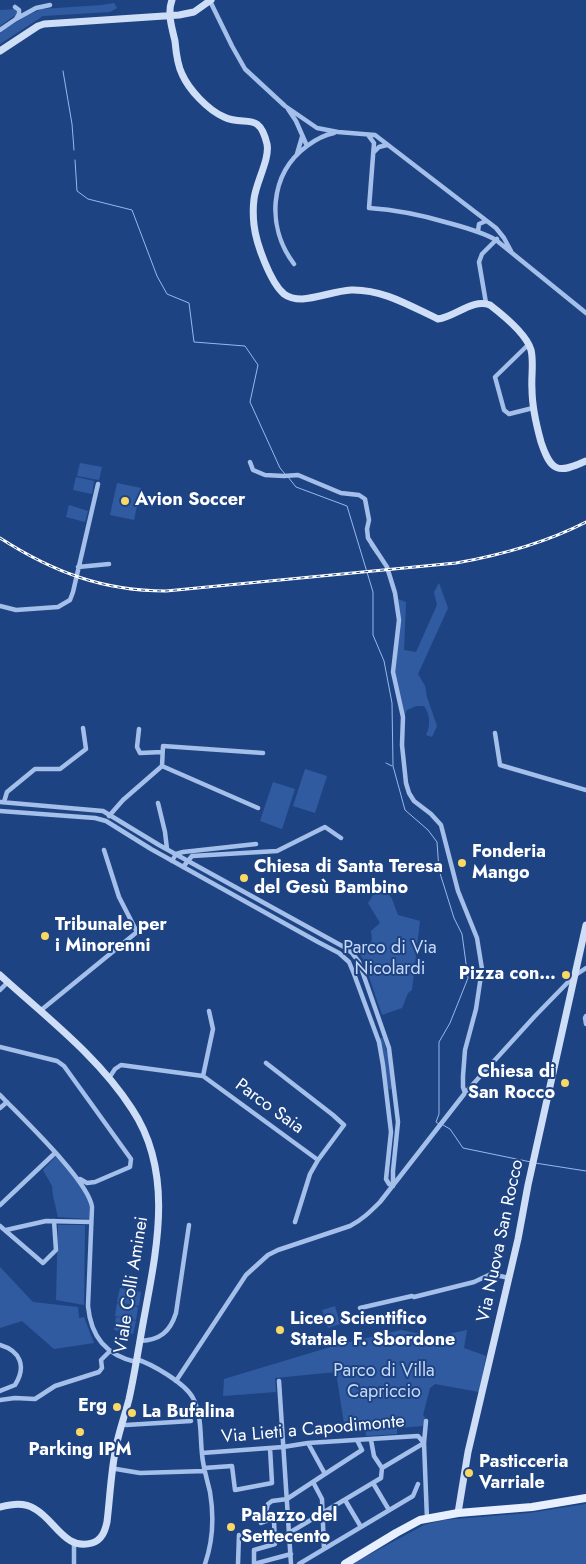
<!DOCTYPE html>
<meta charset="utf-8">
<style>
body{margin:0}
canvas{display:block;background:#1e4383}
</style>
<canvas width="586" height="1564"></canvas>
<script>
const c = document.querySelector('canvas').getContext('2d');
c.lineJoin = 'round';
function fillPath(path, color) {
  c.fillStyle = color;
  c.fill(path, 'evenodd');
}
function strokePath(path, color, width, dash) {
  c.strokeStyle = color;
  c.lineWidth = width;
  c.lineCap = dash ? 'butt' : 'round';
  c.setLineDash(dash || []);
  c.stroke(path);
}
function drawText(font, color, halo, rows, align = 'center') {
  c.font = font + ' Jost,sans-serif';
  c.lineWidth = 4;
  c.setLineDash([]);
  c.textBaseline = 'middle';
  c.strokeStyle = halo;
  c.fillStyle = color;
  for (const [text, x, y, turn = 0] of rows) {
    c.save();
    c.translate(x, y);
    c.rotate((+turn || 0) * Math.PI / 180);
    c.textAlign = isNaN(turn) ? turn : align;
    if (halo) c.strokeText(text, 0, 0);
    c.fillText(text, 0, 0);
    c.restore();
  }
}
const green = new Path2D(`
 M 114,3 L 117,8 L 110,12 L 43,16 L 0,44 L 0,32 L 28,15 L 42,9 L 102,5 Z
 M 15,9 L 17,14 L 0,26 L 0,10 Z
 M 80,463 L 102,467 L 99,480 L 77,476 Z
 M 76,477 L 94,481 L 92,494 L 73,490 Z
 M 117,483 L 141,488 L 134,520 L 110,515 Z
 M 69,505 L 88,511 L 85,522 L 66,517 Z
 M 439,583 L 448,608 L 418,674 L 425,686 L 427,697 L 437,726 L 432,737 L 426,735 C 431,726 430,714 424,706 L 416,706 L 407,710 L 404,717 L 395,674 L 400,620 L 398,599 L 406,602 L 404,650 L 416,652 L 437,605 L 434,592 Z
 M 305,769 L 327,776 L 315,813 L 293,806 Z
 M 273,782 L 295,789 L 282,829 L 260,821 Z
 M 381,883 L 392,899 L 398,915 L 420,921 L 412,990 L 408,993 L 402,1008 L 382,1015 L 363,959 L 356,948 L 360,948 L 364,944 L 370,944 L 372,939 L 371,931 L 380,923 L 368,903 Z
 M 380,1038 L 383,1038 L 388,1056 L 392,1088 L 390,1090 L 388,1088 Z
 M 56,1156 L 85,1191 L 89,1204 L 89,1219 L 58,1217 L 53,1196 L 52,1186 L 43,1170 Z
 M 58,1225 L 85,1225 L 84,1305 L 56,1300 Z
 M 0,1267 L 33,1302 L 78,1307 L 79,1318 L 84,1317 L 94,1343 L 54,1349 L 22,1321 L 0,1328 Z
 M 120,1288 L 141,1292 L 139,1306 L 117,1302 Z
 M 117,1303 L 138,1307 L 136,1320 L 115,1316 Z
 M 335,1306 L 340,1324 L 328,1328 L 322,1310 Z
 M 116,1317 L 136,1321 L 133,1334 L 114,1330 Z
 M 401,1330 L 435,1337 L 467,1330 L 464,1348 L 486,1356 L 479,1392 L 435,1384 L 430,1388 L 423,1415 L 425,1417 L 423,1426 L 397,1428 L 397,1434 L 366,1436 L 365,1427 L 345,1430 L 336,1372 L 275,1378 L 276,1392 L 223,1396 L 224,1379 L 337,1345 Z
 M 586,1504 L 586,1564 L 352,1564 L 424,1525 L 444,1520 L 529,1513 Z`);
const stream = new Path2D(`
 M 63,71 L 72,124 L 74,150
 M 75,160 L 77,191 L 88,199 L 132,210 L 157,276 L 167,294 L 189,303 L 194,342 L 245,346 L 258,365 L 250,402 L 280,468 L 285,474
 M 288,477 L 296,487 L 347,506 L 373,592 L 373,635 L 384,661 L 392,703 L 393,766 L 405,810 L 428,830 L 437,842 L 439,870 L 454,918 L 462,934 L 468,978 L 450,1023 L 439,1042 L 439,1114 L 436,1122 L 439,1124
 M 370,545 L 377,555
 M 386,763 L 392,766
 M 443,1125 L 450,1129 L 463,1148 L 531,1162
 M 535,1163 L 586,1171`);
const street = new Path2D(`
 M 210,1 L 232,46 L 245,69 L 285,106 L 317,128 L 338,132 L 375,135 L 496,228 L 504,238 L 511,251
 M 16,19 L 36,8 L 50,5
 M 0,30 L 16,19 L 19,14 L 19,10 L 15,7
 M 288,109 L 296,121 L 307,146
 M 368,135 L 374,143 L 369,208 C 398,210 418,214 445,222 C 463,227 480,231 496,240 L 586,313
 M 374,152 L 379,147 L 387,145
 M 297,154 L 302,137
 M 478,231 L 479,224 L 486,221
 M 294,264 C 266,227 269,174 307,146 C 315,140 324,135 334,133
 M 486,303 L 479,262 L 482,254 L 497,239
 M 529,344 L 495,377 L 504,410 L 509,414 L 533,408
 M 250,462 L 253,470 L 265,475 L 284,476 L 298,475 L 341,493 L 359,495 L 365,499 L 369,520 L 367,529 L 368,538 L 387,567 L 395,593 L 399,620 L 393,672 L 403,717 L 402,745 L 406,783 L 409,793 L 414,801 L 431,814 L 441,825 L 458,891 L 477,938 L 482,969 L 476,1009 L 465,1050 L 463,1076 L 463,1087 L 465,1093
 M 78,567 L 109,564
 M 0,606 L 16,610 L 58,607 L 70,600 L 73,592 L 98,484
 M 139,729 L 137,747 L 140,753 L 162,752
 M 495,733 L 500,765 L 586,790
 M 162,766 L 163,746 L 263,753
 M 162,766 L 258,808
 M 0,802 L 103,811 L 159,845 L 344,947 L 352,953 L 359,962 L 389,1048 L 398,1122 L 393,1171 L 393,1186
 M 4,802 L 7,792 L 35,769 L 60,769 L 86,749 L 83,728
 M 158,803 L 165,832 L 167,849
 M 0,811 L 95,818 L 106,821 L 151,849 L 318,942 L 339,953 L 349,962 L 354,974 L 379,1042 L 383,1065 L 391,1132 L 386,1179 L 389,1184 L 393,1186
 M 109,816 L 123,800 L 162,766
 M 172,861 L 176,854 L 183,852 L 256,844
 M 183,867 L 192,856 L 277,851 L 325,827 L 341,838
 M 0,990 L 8,982
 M 40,1011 L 137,932 L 119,897 L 104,850
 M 586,1016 L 585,1018 L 586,1024
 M 0,1047 L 57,1061 L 64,1066 L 131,1159 L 130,1167 L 95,1182 L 87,1183 L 80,1179
 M 266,1063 L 333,1115 L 344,1125 L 318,1160
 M 203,1076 L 213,1029 L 209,1011
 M 109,1078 L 115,1069 L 121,1065 L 203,1076 L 318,1160 L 310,1174 L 295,1222
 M 0,1095 C 21,1117 89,1181 92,1207 L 88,1306 C 91,1337 106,1355 136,1362
 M 0,1108 L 7,1102
 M 0,1205 L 55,1153
 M 0,1226 L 43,1263 L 56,1250 L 54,1221
 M 6,1230 L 46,1221 L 91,1222
 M 360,1308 L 412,1296 L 414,1297 L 474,1282 L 491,1274 L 509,1278
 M 140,1341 C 160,1340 170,1332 176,1313 L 189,1225
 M 0,1345 C 20,1351 27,1366 15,1385 L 0,1391
 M 136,1359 C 152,1364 185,1383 193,1398 C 202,1415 200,1436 202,1454 C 203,1467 207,1479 210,1492 C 214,1516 213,1541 205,1564
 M 176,1381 L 246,1275 L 268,1255 L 278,1250 L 350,1226 C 362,1220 371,1211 380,1202 L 465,1093 L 535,1016 L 574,976 L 586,968
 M 279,1381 L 291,1564
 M 0,1400 L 15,1398 L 35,1399 L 55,1386 L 99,1372 L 102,1368 L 101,1360 L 110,1351
 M 426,1421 L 424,1443 L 427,1519
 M 126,1425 L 191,1421
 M 202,1453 L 283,1447 L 308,1443 L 418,1436 L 424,1443
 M 204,1468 L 232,1466 L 235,1490 L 272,1483 L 270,1448
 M 382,1468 L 424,1443
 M 116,1469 L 140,1473 L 205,1471
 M 325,1474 L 362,1450 L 357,1440
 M 313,1482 L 322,1499 L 324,1549
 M 373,1483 L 389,1510
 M 345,1500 L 361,1527
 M 261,1523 L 269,1520
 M 289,1533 L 381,1478 L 382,1468 L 374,1456 L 371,1440
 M 74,1544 L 74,1564
 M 238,1564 L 239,1535
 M 254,1564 L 254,1550 L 275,1544 L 274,1521 L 267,1518 L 266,1511 L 268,1504 L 272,1501 L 287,1499 L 325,1474 L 308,1443
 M 254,1564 L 291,1554
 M 299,1564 L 413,1496 L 418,1484`);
const secondary = new Path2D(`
 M 172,0 C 167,13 172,28 175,41 C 176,52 177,64 182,74 C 189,90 208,110 224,117 C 245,127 259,110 267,144 C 270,159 256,182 254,199 C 253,207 253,216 254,225 C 256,243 270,282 284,294 C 289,298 296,299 302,299 C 318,298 335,291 351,290 C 383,289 410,306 438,319 C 455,317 473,298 490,305 C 503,315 527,335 531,350 C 534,362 531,377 532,389 C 532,408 536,424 541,442 C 551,472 558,474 586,461
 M 0,51 L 38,26 L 44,24 L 179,15 L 194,12 L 211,0
 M 0,975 C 45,1016 99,1057 132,1109 C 174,1172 157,1248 144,1318 C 139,1345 135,1372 129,1399 C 125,1415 119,1431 116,1447 C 111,1471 110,1497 107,1522 C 105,1531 102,1540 92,1543 C 65,1551 55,1520 35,1509 C 24,1502 12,1504 0,1507
 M 458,1513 L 468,1452 L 518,1239 L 528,1185 L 586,925`);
const primary = new Path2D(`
 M 345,1564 L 396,1533 L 420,1520 L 458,1513 L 532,1507 L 586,1498`);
const rail = new Path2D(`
 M 0,538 C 53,572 103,591 166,591 L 456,563 C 501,555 545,543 586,522`);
const markers = [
 [125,501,5,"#f9d863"],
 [462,863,5,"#f9d863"],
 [244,878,5,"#f9d863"],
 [45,936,5,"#f9d863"],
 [566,975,5,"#f9d863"],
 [565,1083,5,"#f9d863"],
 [280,1330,5,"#f9d863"],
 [117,1407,5,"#f9d863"],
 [132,1413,5,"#f9d863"],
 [80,1432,5,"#f9d863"],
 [469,1473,5,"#f9d863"],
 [231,1527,5,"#f9d863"]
];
const poiNames = [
 ["Avion Soccer",135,501],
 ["Fonderia",472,853],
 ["Mango",472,874],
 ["Chiesa di Santa Teresa",254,868],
 ["del Gesù Bambino",254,889],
 ["Tribunale per",55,926],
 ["i Minorenni",55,947],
 ["Pizza con…",556,975,"right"],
 ["Chiesa di",555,1073,"right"],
 ["San Rocco",555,1094,"right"],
 ["Liceo Scientifico",290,1320],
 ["Statale F. Sbordone",290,1341],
 ["Erg",107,1407,"right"],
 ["La Bufalina",142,1413],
 ["Parking IPM",80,1451,"center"],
 ["Pasticceria",479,1463],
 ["Varriale",479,1484],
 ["Palazzo del",241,1517],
 ["Settecento",241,1538]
];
const parkNames = [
 ["Parco di Via",390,949],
 ["Nicolardi",390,970],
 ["Parco di Villa",384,1372],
 ["Capriccio",384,1393]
];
const streetNames = [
 ["Parco Saia",269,1107,36],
 ["Via Nuova San Rocco",501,1241,-78],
 ["Viale Colli Aminei",132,1285,-81],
 ["Via Lieti a Capodimonte",313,1430,-5]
];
fillPath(green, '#315ba1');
strokePath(stream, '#97b8eb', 1);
strokePath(street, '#a4bfea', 4.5);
strokePath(secondary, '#cfdef7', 7);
strokePath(primary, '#e8effe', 8);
strokePath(rail, '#fff', 3);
strokePath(rail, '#1e4383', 1, [4]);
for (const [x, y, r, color] of markers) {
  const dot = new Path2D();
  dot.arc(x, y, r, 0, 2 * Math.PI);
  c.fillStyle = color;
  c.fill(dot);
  strokePath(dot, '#1e4383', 2);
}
drawText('bold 18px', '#fff', '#1e4383', poiNames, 'left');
drawText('18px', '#c8daf7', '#1e4383', parkNames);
drawText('18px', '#fff', '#1e4383', streetNames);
</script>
